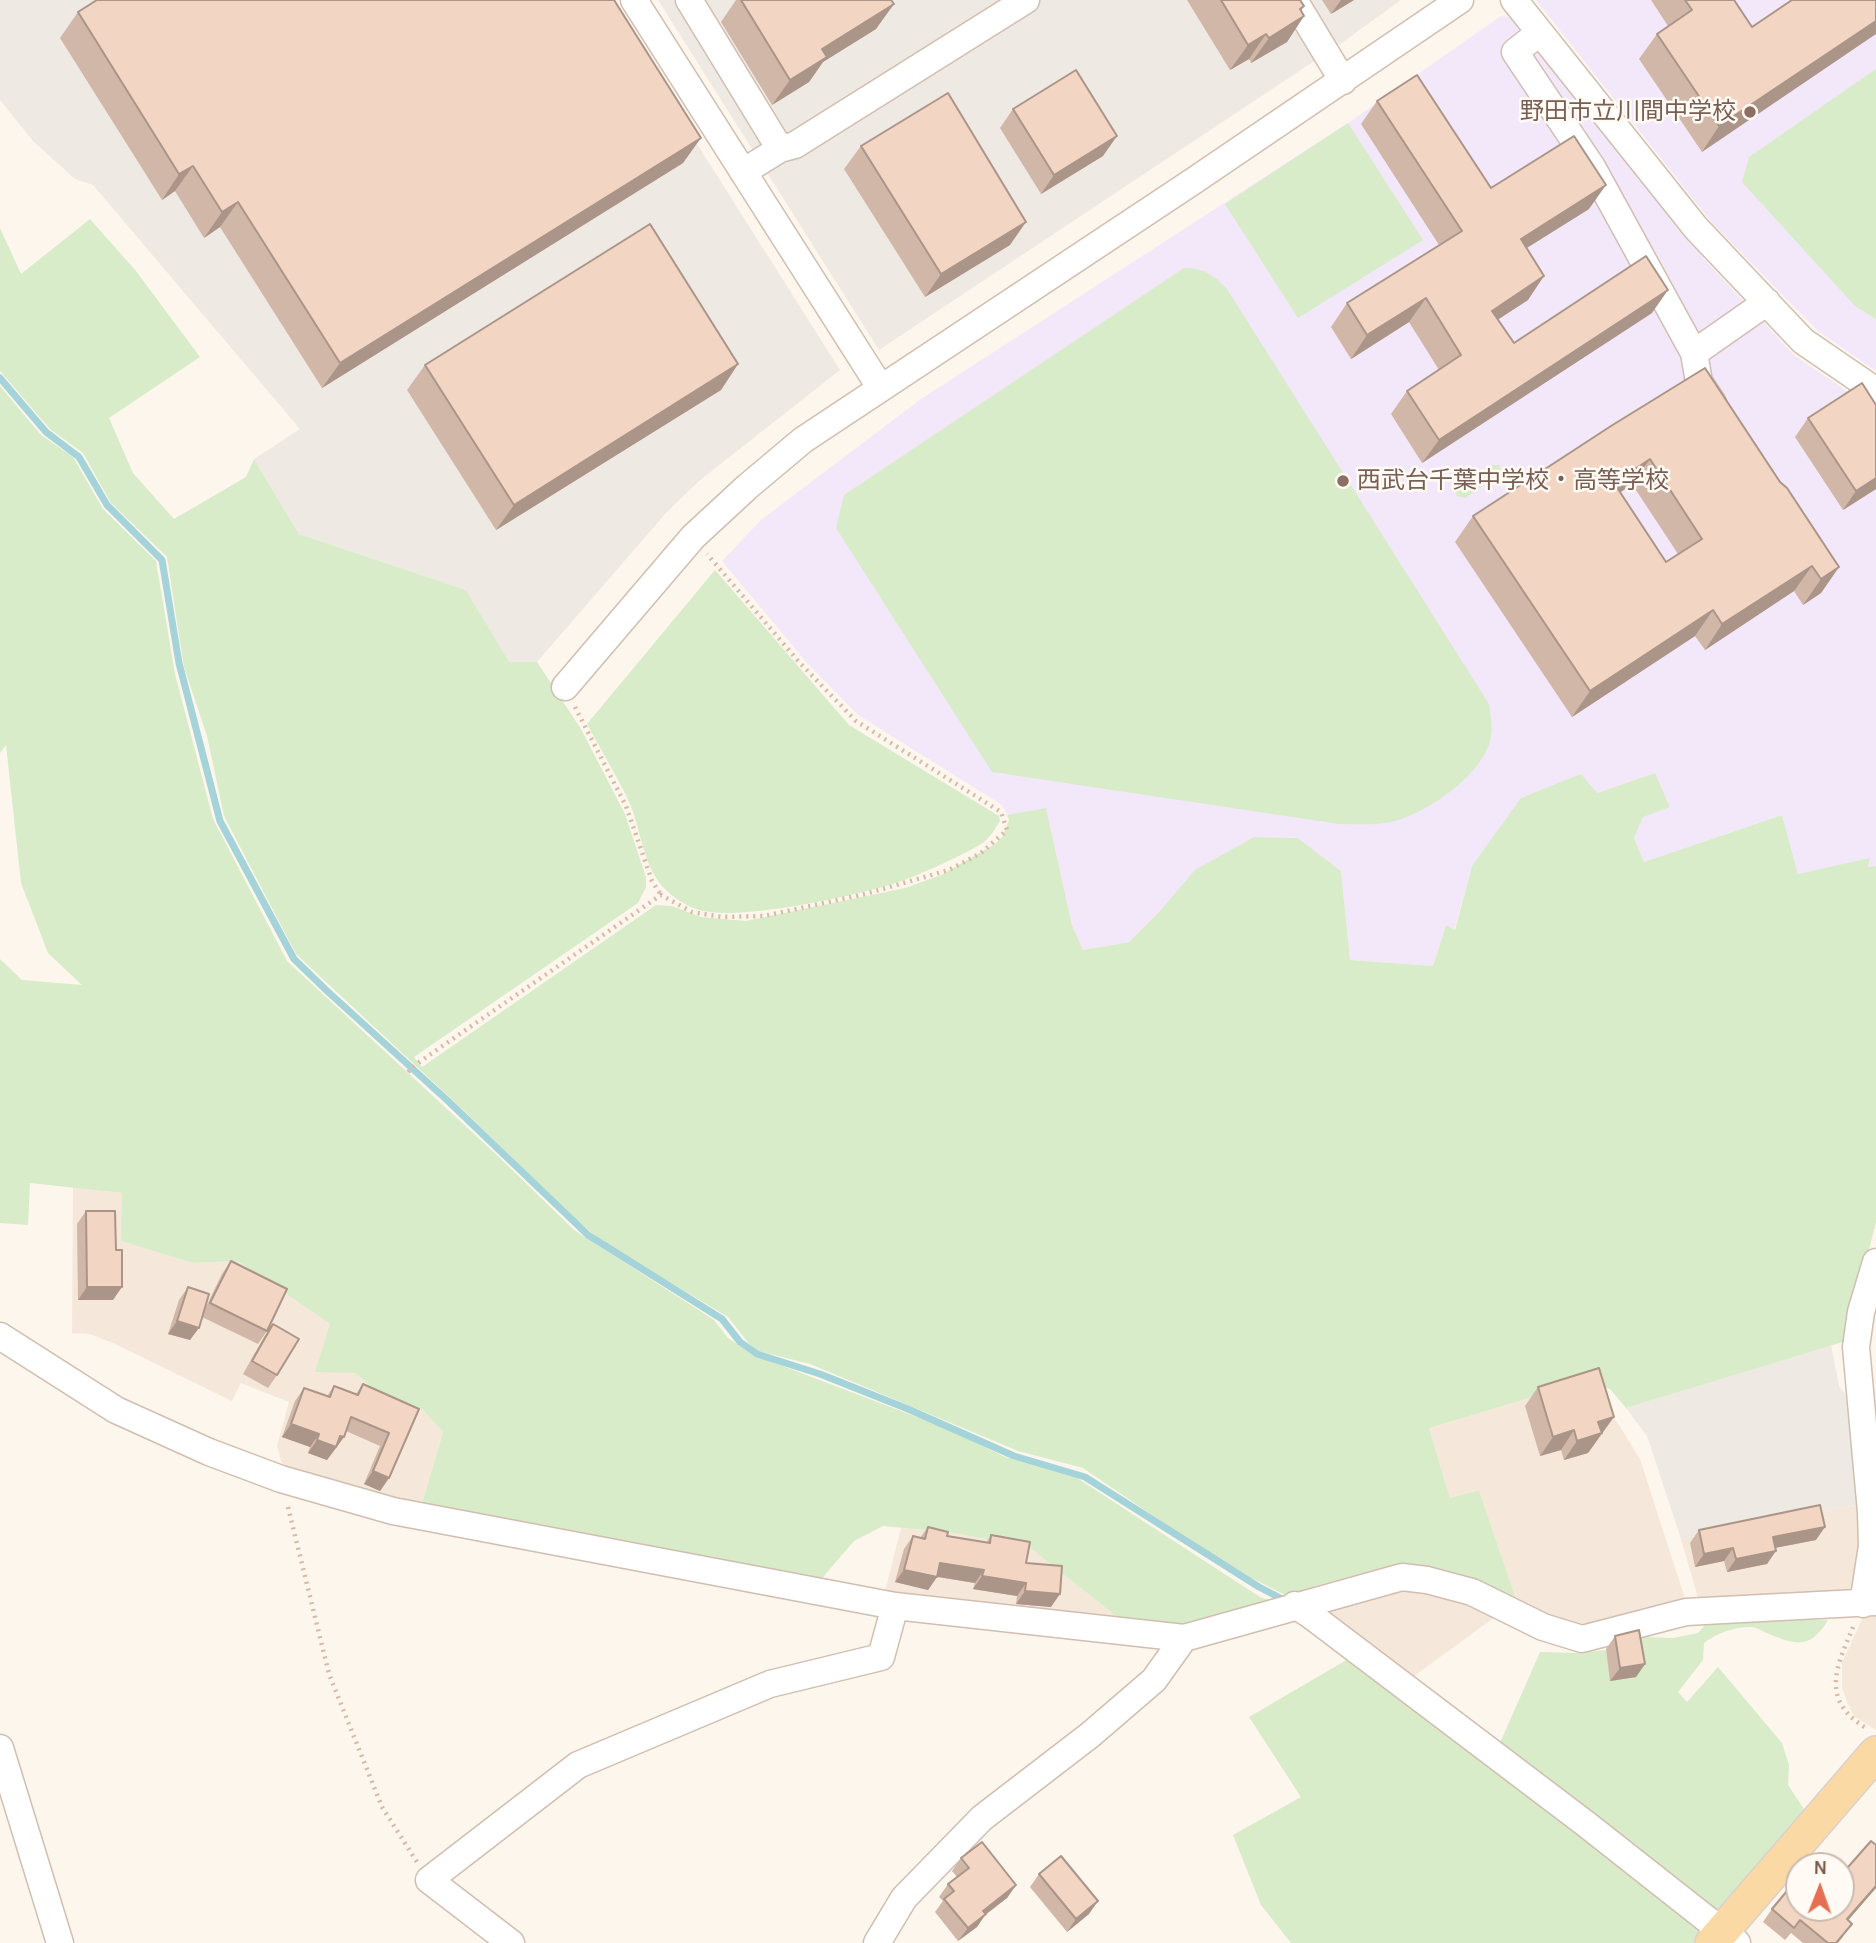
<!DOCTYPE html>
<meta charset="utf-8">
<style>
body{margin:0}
#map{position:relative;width:1876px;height:1943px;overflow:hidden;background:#fdf6ec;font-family:Karla,sans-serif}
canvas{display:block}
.north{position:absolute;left:1785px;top:1852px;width:70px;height:70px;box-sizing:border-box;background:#fffaf3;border:2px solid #cabbb1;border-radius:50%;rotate:1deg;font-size:19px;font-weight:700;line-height:28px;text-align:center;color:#7a5c4d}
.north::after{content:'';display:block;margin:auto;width:24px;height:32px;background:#e76f51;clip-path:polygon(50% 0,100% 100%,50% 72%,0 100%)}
</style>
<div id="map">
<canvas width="1876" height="1943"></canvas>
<div class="north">N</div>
</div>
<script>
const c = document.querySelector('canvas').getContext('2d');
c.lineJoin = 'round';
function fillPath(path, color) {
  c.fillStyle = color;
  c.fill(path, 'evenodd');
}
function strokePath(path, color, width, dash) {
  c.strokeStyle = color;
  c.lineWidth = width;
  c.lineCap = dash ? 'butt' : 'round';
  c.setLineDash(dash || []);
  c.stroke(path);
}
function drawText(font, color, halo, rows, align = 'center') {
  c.font = font + ' Karla,"Noto Sans JP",sans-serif';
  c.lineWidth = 5;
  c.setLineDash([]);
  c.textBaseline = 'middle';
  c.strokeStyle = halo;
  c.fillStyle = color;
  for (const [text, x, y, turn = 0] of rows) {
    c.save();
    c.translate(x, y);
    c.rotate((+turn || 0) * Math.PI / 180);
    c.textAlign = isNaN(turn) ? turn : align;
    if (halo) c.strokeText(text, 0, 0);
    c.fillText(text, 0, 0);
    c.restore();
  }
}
const residential = new Path2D(`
 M 73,1187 L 122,1193 L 122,1241 L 193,1263 L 238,1261 L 330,1324 L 356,1373 L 382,1398 L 422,1409 L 443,1432 L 420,1510 L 285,1474 L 277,1446 L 289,1402 L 241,1383 L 232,1401 L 113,1343 L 90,1334 L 72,1333 Z
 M 1583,1382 L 1617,1422 L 1640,1459 L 1687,1605 L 1632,1619 L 1579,1626 L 1518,1605 L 1479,1490 L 1450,1498 L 1429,1428 Z
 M 1861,1504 L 1860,1568 L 1848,1603 L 1700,1605 L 1681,1539 Z
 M 901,1528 L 955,1533 L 1030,1548 L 1126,1624 L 884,1596 Z
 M 1403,1583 L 1499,1614 L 1410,1679 L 1309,1606 Z
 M 1876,1612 L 1876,1730 L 1854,1716 L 1847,1702 L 1842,1688 L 1842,1663 L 1864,1615 Z`);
const industrial = new Path2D(`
 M 0,0 L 606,0 L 840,370 L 699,481 L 666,513 L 537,662 L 509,663 L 466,590 L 299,534 L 254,459 L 300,429 L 93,185 L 75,179 L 33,141 L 0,100 Z
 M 658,0 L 1401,0 L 1343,42 L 879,350 Z
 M 1831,1345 L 1839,1386 L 1850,1400 L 1861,1504 L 1681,1539 L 1647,1436 L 1626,1408 Z`);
const education = new Path2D(`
 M 1536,0 L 1876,0 L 1876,371 L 1818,331 L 1712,223 Z
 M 1501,16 L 1512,18 L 1707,262 L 1794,355 L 1876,411 L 1876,866 L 1867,867 L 1869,859 L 1798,874 L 1782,815 L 1644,862 L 1634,838 L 1643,816 L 1670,807 L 1655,773 L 1597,793 L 1472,866 L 1454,931 L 1446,925 L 1433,966 L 1350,960 L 1341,871 L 1298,838 L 1254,837 L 1160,911 L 1129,942 L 1083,950 L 1072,925 L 1046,809 L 1007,815 L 1002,805 L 858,715 L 807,663 L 722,561 L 761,520 L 921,399 L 1348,123 Z`);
const green = new Path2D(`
 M 1876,69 L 1876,319 L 1855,306 L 1742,182 L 1749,157 Z
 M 1348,123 L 1423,240 L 1298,318 L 1225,204 Z
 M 90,219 L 136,271 L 200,357 L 109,418 L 133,473 L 174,519 L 246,477 L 254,459 L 299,534 L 466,590 L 509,662 L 537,662 L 581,729 L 625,814 L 646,877 L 646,887 L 638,903 L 414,1057 L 422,1067 L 656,905 L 672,906 L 701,917 L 746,921 L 905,888 L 941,875 L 995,844 L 1003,836 L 1009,820 L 1007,815 L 1046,808 L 1072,925 L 1083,950 L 1129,942 L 1160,911 L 1195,870 L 1254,837 L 1298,838 L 1341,871 L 1350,960 L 1433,966 L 1446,925 L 1455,930 L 1472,866 L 1521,798 L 1581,774 L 1597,793 L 1655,773 L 1670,807 L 1643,817 L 1634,838 L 1644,862 L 1782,815 L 1798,874 L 1870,858 L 1868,867 L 1876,866 L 1876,1222 L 1846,1341 L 1626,1408 L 1610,1389 L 1583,1382 L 1429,1428 L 1450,1498 L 1479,1490 L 1518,1605 L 1423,1568 L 1393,1565 L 1315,1586 L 1289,1597 L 1250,1577 L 1187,1539 L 1083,1468 L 1018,1451 L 810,1364 L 754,1350 L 728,1317 L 603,1242 L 574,1218 L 459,1106 L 296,954 L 224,816 L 207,736 L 184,667 L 167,557 L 111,503 L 83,453 L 50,429 L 0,371 L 0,228 L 21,274 Z
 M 1184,268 C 1204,268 1214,275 1227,289 L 1489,704 C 1491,718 1494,734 1488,747 C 1475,779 1430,810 1398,820 C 1380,826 1358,824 1339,824 L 992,772 L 836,528 L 844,495 Z
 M 0,386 L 41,435 L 73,457 L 103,509 L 156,561 L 175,674 L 213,819 L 287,961 L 500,1158 L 574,1230 L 714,1320 L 728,1338 L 751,1354 L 943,1427 L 1005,1457 L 1077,1478 L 1260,1597 L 1278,1603 L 1192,1627 L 1126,1624 L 1030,1548 L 955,1533 L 883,1526 L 854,1541 L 818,1583 L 420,1510 L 443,1432 L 422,1409 L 382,1398 L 356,1373 L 315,1372 L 330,1324 L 238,1261 L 193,1263 L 121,1241 L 122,1193 L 30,1183 L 28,1225 L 0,1223 L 0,959 L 22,980 L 82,985 L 48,953 L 21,883 L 6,745 L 0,753 Z
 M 1493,465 L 1499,465 L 1501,470 L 1499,475 L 1465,498 L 1456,496 L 1457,487 Z
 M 715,570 L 849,725 L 999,816 L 1000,821 C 995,829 991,836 984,842 C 970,852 919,875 902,881 C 860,895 739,922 699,910 C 686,906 672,897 663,887 C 643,865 641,830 630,804 C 618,777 601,751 587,724 Z
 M 1710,1619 L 1828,1620 C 1810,1650 1795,1645 1767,1633 C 1762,1631 1756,1627 1751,1627 C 1734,1627 1717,1633 1704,1643 L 1703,1660 L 1678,1692 L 1687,1702 L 1718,1667 L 1782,1743 L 1789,1765 L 1788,1785 L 1804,1809 L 1713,1916 L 1500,1743 L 1540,1652 L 1578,1653 L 1606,1650 L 1611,1680 L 1630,1641 L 1646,1637 L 1673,1638 L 1698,1633 Z
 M 1355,1655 L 1710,1926 L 1695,1943 L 1291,1943 L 1261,1905 L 1233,1835 L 1301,1797 L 1249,1717 Z`);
const stream = new Path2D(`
 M 0,378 L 46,432 L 79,457 L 107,505 L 162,560 L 179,663 L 220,821 L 294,959 L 326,990 L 448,1101 L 588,1235 L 722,1319 L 740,1342 L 757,1354 L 820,1374 L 908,1409 L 1014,1456 L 1085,1477 L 1259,1587 L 1286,1601`);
const path = new Path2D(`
 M 575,707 L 626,806 L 652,881 L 661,895
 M 408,1072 L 415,1065 L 661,895 L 692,912 L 722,917 L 764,916 L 865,894 L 949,870 L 981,853 L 1007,830 L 1001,812 L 856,721 L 799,662 L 707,554
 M 288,1507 L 329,1674 L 382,1807 L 417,1862
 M 1853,1627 C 1836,1668 1820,1700 1866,1728`);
const minor = new Path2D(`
 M 634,0 L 880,387
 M 689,0 L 780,149
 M 1294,0 L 1343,81
 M 1514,0 L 1696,228 L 1803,341 L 1876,391
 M 1539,33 L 1515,52 L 1592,167 L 1694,353 L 1699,382 L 1713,403
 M 743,172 L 780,149 L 795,145 L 1026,0
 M 1694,353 L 1767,302
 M 565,687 L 693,537 L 747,487 L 803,440 L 1192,182 L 1460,0
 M 0,1336 L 116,1410 L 209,1452 L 281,1479 L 393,1511 L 895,1606 L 1184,1638 L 1402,1577 L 1427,1580 L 1472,1592 L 1543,1627 L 1582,1639 L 1686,1612 L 1876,1602
 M 1863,1604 L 1872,1546 L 1871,1512 L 1856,1347 L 1861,1312 L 1876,1262
 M 1295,1605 L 1309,1614 L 1586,1824 L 1737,1943
 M 0,1748 L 60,1943
 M 511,1943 L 429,1880 L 578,1765 L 770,1684 L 881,1657 L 895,1606
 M 877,1943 L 904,1898 L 982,1818 L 1090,1735 L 1154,1680 L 1184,1638`);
const major = new Path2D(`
 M 1712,1943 L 1876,1753`);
const wall = new Path2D(`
 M 736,0 L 891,0 L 876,29 L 823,62 L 809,82 L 772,105 L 721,22 Z
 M 1187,0 L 1300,0 L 1301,11 L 1304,16 L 1287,42 L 1251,63 L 1249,59 L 1230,70 Z
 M 1322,0 L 1354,0 L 1331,14 Z
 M 1651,0 L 1734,0 L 1752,27 L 1876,0 L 1702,152 L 1639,59 L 1657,34 L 1668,26 Z
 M 78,12 L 683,163 L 322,388 L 220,227 L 204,238 L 175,191 L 162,200 L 60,38 Z
 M 1377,101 L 1491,188 L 1589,209 L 1527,248 L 1528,300 L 1498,319 L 1514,343 L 1652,313 L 1422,463 L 1391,414 L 1407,391 L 1439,370 L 1409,322 L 1351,359 L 1331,327 L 1347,303 L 1439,245 L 1361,124 Z
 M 1013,109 L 1103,156 L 1041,194 L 1000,128 Z
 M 861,146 L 1010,245 L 925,297 L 844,169 Z
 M 738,364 L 721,390 L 496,530 L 407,390 L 425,365 Z
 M 1808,418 L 1876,489 L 1843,510 L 1795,437 Z
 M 1611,426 L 1780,482 L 1839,567 L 1821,593 L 1803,605 L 1794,591 L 1705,650 L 1695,636 L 1572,717 L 1455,542 L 1473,516 ZM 1632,484 L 1678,554 L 1666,562 L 1620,493 Z
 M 86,1211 L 113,1300 L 78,1300 L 77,1224 Z
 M 231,1261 L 267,1331 L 258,1344 L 202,1317 L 190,1340 L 168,1334 L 179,1300 L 188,1287 L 204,1311 L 222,1274 Z
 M 273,1324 L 277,1375 L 268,1388 L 243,1374 L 264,1337 Z
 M 363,1384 L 419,1409 L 389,1478 L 380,1491 L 364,1484 L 380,1446 L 346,1431 L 344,1437 L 327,1460 L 308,1453 L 310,1447 L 282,1437 L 295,1401 L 304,1388 L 327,1396 L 334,1386 L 356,1394 Z
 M 1538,1387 L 1600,1436 L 1588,1453 L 1564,1460 L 1561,1450 L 1540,1456 L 1525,1406 Z
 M 928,1527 L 947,1536 L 986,1543 L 991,1535 L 1026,1563 L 1051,1607 L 1016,1604 L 1017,1596 L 973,1589 L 975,1583 L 937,1577 L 928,1590 L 895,1582 L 904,1549 L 913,1536 L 920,1538 Z
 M 1699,1530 L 1816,1540 L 1775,1548 L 1767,1564 L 1727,1572 L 1724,1561 L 1695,1567 L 1690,1543 Z
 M 1615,1636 L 1645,1664 L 1636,1677 L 1610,1681 L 1606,1649 Z
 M 1876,1845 L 1876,1888 L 1848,1920 L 1843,1937 L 1838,1943 L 1803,1943 L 1791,1933 L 1785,1940 L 1763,1922 L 1772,1909 L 1841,1908 Z
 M 961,1858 L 1016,1885 L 1007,1898 L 985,1915 L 977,1927 L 958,1941 L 935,1912 L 943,1901 L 939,1897 L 948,1884 L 957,1877 L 952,1871 Z
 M 1039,1874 L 1089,1914 L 1067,1932 L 1030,1887 Z`);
const shadedWall = new Path2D(`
 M 1341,0 L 1354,0 L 1331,14 Z
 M 894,4 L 876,29 L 823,62 L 809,82 L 772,105 L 790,80 L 822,49 Z
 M 1304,6 L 1292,24 L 1304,16 L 1287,42 L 1251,63 L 1269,38 L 1300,9 Z
 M 1876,21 L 1876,34 L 1702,152 L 1719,126 Z
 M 1266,34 L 1249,59 L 1230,70 L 1248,45 Z
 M 1117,136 L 1103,156 L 1041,194 L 1054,175 Z
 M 701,138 L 683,163 L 322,388 L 340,363 Z
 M 193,166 L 175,191 L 162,200 L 179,174 Z
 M 1606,185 L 1589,209 L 1504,262 L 1521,239 Z
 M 238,202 L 220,227 L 204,238 L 222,212 Z
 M 1026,222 L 1010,245 L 925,297 L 941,274 Z
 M 1544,276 L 1528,300 L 1476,334 L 1492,311 Z
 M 1668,290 L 1652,313 L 1422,463 L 1439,440 Z
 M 1426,298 L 1409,322 L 1351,359 L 1367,335 Z
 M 738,364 L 721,390 L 496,530 L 514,505 Z
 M 1650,459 L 1632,484 L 1596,509 L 1614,483 Z
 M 1876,478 L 1876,489 L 1843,510 L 1856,491 Z
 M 1812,566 L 1794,591 L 1705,650 L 1722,624 Z
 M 1839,567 L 1821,593 L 1803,605 L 1821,579 Z
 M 1713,610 L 1695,636 L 1572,717 L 1590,691 Z
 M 87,1287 L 122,1287 L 113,1300 L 78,1300 Z
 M 177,1321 L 199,1328 L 190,1340 L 168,1334 Z
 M 1614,1417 L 1588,1453 L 1564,1460 L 1577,1441 L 1598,1422 Z
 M 291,1424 L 319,1434 L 310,1447 L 282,1437 Z
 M 1574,1430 L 1561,1450 L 1540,1456 L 1553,1437 Z
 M 340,1436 L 344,1437 L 327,1460 L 308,1453 L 317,1440 Z
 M 373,1471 L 389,1478 L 380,1491 L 364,1484 Z
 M 1825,1527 L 1816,1540 L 1764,1550 L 1773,1537 Z
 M 1733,1548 L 1724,1561 L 1695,1567 L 1704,1554 Z
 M 1776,1551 L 1767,1564 L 1727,1572 L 1736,1559 Z
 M 940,1563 L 984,1570 L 975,1583 L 933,1576 L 937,1577 L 928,1590 L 895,1582 L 904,1570 Z
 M 982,1576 L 1026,1583 L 1017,1596 L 973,1589 Z
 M 1025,1591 L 1060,1594 L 1051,1607 L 1016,1604 Z
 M 1645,1664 L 1636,1677 L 1610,1681 L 1620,1668 Z
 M 1016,1885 L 1007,1898 L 985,1915 L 977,1927 L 958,1941 L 968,1928 L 983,1911 Z
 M 1876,1886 L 1876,1888 L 1838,1932 L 1847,1919 Z
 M 1098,1901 L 1089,1914 L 1067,1932 L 1076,1919 Z`);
const building = new Path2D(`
 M 97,0 L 614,0 L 701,138 L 340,363 L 238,202 L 222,212 L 193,166 L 179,174 L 78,12 Z
 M 741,0 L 891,0 L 894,4 L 822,49 L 827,57 L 790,80 Z
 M 1221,0 L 1300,0 L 1304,6 L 1300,9 L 1304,16 L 1269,38 L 1266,34 L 1248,45 Z
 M 1685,0 L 1734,0 L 1752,27 L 1792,0 L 1876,0 L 1876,21 L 1719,126 L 1657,34 L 1692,10 Z
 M 1076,70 L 1117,136 L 1054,175 L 1013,109 Z
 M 1417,75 L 1491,188 L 1574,136 L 1606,185 L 1521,239 L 1544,276 L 1492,311 L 1514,343 L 1646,256 L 1668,290 L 1439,440 L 1407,391 L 1461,355 L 1426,298 L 1367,335 L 1347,303 L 1462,231 L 1377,101 Z
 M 948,93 L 1026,222 L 941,274 L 861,146 Z
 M 650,224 L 738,364 L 514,505 L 425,365 Z
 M 1705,368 L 1780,482 L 1787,488 L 1839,567 L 1821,579 L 1812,566 L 1722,624 L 1713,610 L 1590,691 L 1473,516 L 1611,426 ZM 1650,459 L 1702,539 L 1666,562 L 1614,483 Z
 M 1862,383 L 1876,405 L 1876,478 L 1856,491 L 1808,418 Z
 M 86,1211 L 115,1211 L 116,1250 L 122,1250 L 122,1287 L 87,1287 Z
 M 231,1261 L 287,1289 L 267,1331 L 210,1303 Z
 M 188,1287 L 209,1294 L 199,1328 L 177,1321 Z
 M 273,1324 L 299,1339 L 277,1375 L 252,1361 Z
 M 1599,1368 L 1614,1417 L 1598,1422 L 1602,1433 L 1577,1441 L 1574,1430 L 1553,1437 L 1538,1387 Z
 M 363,1384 L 419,1409 L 389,1478 L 373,1471 L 389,1433 L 351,1417 L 344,1437 L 340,1436 L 336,1447 L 317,1440 L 319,1434 L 291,1424 L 304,1388 L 330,1397 L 334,1386 L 358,1395 Z
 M 1820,1505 L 1825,1527 L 1773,1537 L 1776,1551 L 1736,1559 L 1733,1548 L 1704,1554 L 1699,1530 Z
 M 928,1527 L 948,1532 L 947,1536 L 990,1543 L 991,1535 L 1030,1542 L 1026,1563 L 1062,1566 L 1060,1594 L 1025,1591 L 1026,1583 L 982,1576 L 984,1570 L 940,1563 L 937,1577 L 904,1570 L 913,1536 L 925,1539 Z
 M 1639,1630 L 1645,1664 L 1620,1668 L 1615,1636 Z
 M 1871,1841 L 1876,1845 L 1876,1886 L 1847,1919 L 1852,1924 L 1836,1943 L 1828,1943 L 1800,1920 L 1794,1928 L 1772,1909 L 1796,1880 L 1799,1883 L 1799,1908 L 1841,1908 L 1841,1875 Z
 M 982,1842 L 1016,1885 L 983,1911 L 986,1914 L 968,1928 L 944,1899 L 954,1891 L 948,1884 L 969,1868 L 961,1858 Z
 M 1061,1856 L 1098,1901 L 1076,1919 L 1039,1874 Z`);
const markers = [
 [1750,112,7,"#8d6e63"],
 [1343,481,7,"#8d6e63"]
];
const educationNames = [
 ["野田市立川間中学校",1736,112],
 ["西武台千葉中学校・高等学校",1357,481,"left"]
];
fillPath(residential, '#f5e8da');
fillPath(industrial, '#efe9e4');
fillPath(education, '#f3e8fa');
fillPath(green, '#d8ecc9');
strokePath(stream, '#a5d3da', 7);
strokePath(minor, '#d1beb0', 29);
strokePath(major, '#dad1cd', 36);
strokePath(path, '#d9b8a5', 4.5, [2, 5]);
strokePath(minor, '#fff', 26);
strokePath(major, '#fbd9a5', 33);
fillPath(wall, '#d1b7a8');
fillPath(shadedWall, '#aa9588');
fillPath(building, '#f3d5c3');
strokePath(building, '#aa9588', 2);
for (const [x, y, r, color] of markers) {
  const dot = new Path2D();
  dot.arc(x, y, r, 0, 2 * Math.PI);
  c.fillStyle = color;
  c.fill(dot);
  strokePath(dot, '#fffaf3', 2.5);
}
drawText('24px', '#785e54', '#fffaf3', educationNames, 'right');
</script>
